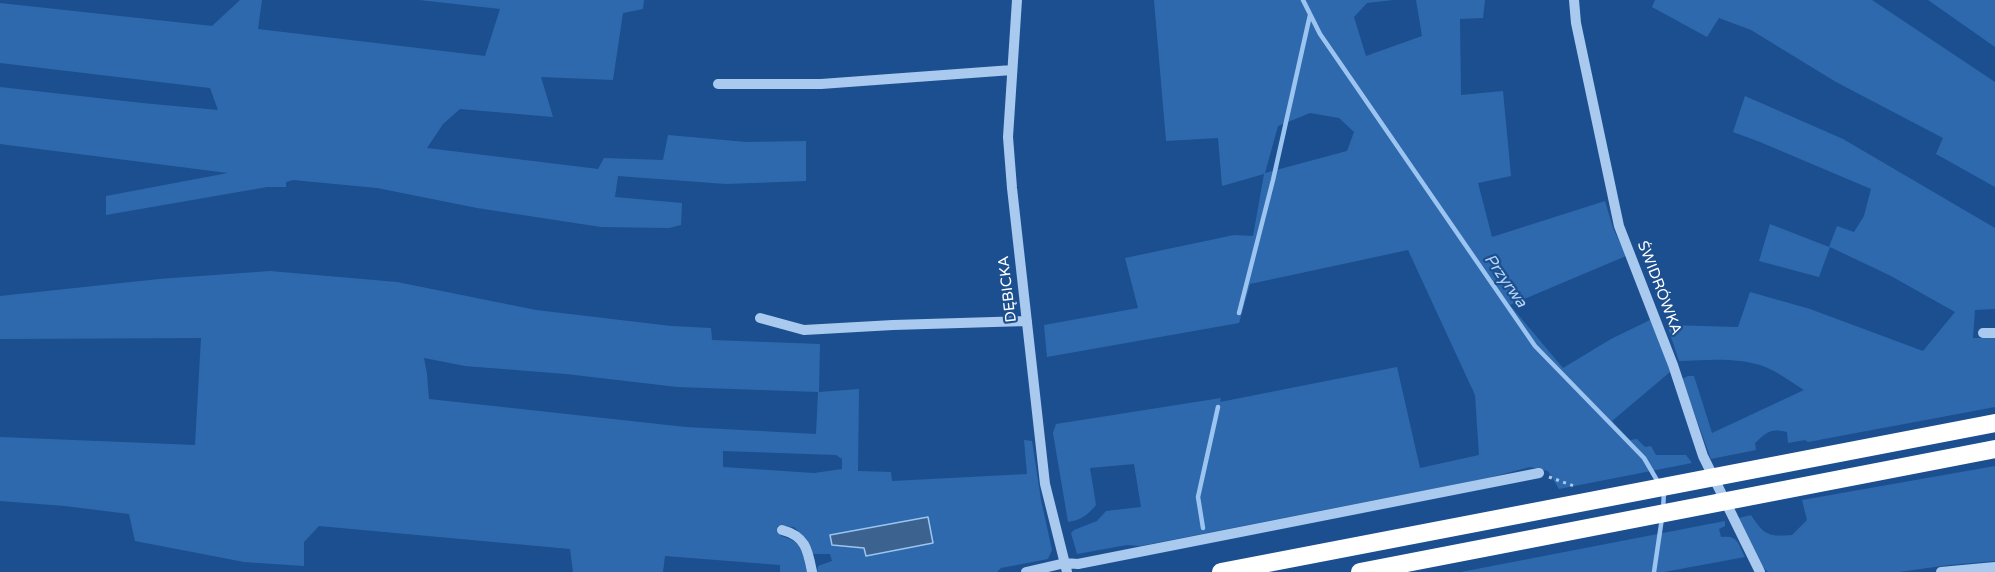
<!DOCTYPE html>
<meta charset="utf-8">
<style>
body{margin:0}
canvas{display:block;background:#1b4f8f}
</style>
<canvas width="1995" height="572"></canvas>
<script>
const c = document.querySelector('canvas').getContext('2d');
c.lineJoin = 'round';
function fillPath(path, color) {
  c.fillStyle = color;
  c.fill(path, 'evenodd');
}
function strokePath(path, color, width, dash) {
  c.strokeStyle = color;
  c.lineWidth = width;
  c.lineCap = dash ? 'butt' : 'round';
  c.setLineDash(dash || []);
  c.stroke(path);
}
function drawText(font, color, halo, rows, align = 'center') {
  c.font = font + ' "Varela Round",sans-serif';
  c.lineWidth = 4.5;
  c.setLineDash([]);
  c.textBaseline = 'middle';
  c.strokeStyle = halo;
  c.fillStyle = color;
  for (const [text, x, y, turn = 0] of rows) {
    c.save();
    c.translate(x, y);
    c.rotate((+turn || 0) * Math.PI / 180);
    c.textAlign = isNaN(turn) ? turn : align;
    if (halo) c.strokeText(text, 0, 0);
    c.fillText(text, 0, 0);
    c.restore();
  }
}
const green = new Path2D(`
 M 240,0 L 262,0 L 258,29 L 485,56 L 500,9 L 419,0 L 644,0 L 643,9 L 623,13 L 613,80 L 541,77 L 553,117 L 460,109 L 443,124 L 427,148 L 598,169 L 604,158 L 663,160 L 668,135 L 746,142 L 806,141 L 806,181 L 726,184 L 618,176 L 615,197 L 682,203 L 681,225 L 669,228 L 601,227 L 477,208 L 377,188 L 293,180 L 286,182 L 286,187 L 267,187 L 106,215 L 106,196 L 228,173 L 0,144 L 0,87 L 142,103 L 218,110 L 210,88 L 0,63 L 0,3 L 212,26 Z
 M 1154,0 L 1393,0 L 1367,3 L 1354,17 L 1366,56 L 1422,36 L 1416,0 L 1485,0 L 1483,18 L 1460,19 L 1461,95 L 1503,91 L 1511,176 L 1478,183 L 1492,237 L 1605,201 L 1613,228 L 1626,256 L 1510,305 L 1563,368 L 1611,339 L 1652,319 L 1670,372 L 1612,421 L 1630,440 L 1637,439 L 1645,447 L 1651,446 L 1656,455 L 1686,455 L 1692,463 L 1559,489 L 1548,471 L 1530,467 L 1488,478 L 1140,546 L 1127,545 L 1077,554 L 1071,533 L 1074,530 L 1097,521 L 1106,511 L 1141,507 L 1134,464 L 1090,468 L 1096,505 C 1088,515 1081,520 1068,522 L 1053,433 L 1056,424 L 1221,398 L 1220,402 L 1397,367 L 1420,468 L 1479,455 L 1475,395 L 1408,250 L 1250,284 L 1239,323 L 1047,357 L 1044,325 L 1138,308 L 1125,258 L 1234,235 L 1253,236 L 1264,174 L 1222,186 L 1218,138 L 1166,141 ZM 1310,113 L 1339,118 L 1354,132 L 1347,151 L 1265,173 L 1278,126 Z
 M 1655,0 L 1872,0 L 1995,82 L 1995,187 L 1936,154 L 1943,138 L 1836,82 L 1751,30 L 1719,18 L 1707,37 L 1652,7 Z
 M 1928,0 L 1995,0 L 1995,47 Z
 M 1745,96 L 1843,139 L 1995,228 L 1995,309 L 1975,310 L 1973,338 L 1995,338 L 1995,407 L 1808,442 L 1805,440 L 1788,443 L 1787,432 C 1770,428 1767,432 1755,443 L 1756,450 L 1711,459 L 1682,379 L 1688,376 L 1694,376 L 1712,433 L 1804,390 C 1791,382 1777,371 1763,366 C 1736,357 1707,360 1679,361 L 1667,325 L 1738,327 L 1750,292 L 1810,309 L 1923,351 L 1955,312 L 1891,276 L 1830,247 L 1819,277 L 1759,261 L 1770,224 L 1829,247 L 1837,226 L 1854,232 L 1864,216 L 1871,189 L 1760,142 L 1733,132 Z
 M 270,271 L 397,282 L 536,310 L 671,326 L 711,328 L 712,340 L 820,344 L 819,392 L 859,389 L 858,471 L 891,472 L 892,481 L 1027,474 L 1024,440 L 1032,441 L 1041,500 L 1052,550 L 1048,559 L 1001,568 L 997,572 L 817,572 L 818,566 L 832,561 L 830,554 L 813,554 L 804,537 L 794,527 L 777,526 L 781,536 C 803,542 802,551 807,572 L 780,572 L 780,565 L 665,556 L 663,572 L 573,572 L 570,549 L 319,526 L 304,542 L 304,566 L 244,562 L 135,541 L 129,514 L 65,506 L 0,501 L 0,437 L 195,445 L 201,338 L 0,339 L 0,296 L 159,279 ZM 424,358 L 465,366 L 566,374 L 677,387 L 818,392 L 816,434 L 686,427 L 429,399 L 427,374 ZM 723,451 L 836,455 L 842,459 L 842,469 L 814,473 L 723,467 Z
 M 1995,466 L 1995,561 L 1949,565 L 1899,572 L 1768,572 L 1761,565 L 1739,518 L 1751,515 C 1764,535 1768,537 1792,535 L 1807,520 L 1802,500 Z
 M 1725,521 L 1725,526 L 1719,529 L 1721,537 C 1738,535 1738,543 1745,557 L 1664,572 L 1461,572 Z`);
const water = new Path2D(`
 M 928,517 L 933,543 L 866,556 L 864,548 L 832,545 L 830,535 Z`);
const stream = new Path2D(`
 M 1303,0 L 1320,34 L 1535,346 L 1644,458 L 1658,482
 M 1239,313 L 1273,180 L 1310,15
 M 1663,510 L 1664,492
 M 1203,528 L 1198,497 L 1218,407
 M 1654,572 L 1662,518`);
const path = new Path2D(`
 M 1549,477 L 1577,487`);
const minor = new Path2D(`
 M 1017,0 L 1008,137 L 1012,188 L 1045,484 L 1067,572
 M 1574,0 L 1576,23 L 1619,226 L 1673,365 L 1703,456 L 1760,572
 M 718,84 L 821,84 L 1012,70
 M 760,318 L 804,330 L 893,325 L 1027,321
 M 1983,333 L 1995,333
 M 782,530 C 806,536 808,551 812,572
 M 1026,572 L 1065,563 L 1078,564 L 1539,473
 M 1941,572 L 1995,567`);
const highway = new Path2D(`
 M 1221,572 L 1995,423
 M 1360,572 L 1995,449`);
const streetNames = [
 ["ŚWIDRÓWKA",1659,288,69],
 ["DĘBICKA",1008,289,-97]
];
const waterNames = [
 ["Przyrwa",1505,281,55]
];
fillPath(green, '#2e69ad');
fillPath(water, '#3c6290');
strokePath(water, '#9cc4f0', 1.5);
strokePath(stream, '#9cc4f0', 4.5);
strokePath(path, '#a9c9ee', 3, [3, 4.5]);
strokePath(minor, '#a9c9ee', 10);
strokePath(highway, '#fff', 18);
drawText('15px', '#fff', '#1b4f8f', streetNames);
drawText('italic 16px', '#b5d3f5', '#1b4f8f', waterNames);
</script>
